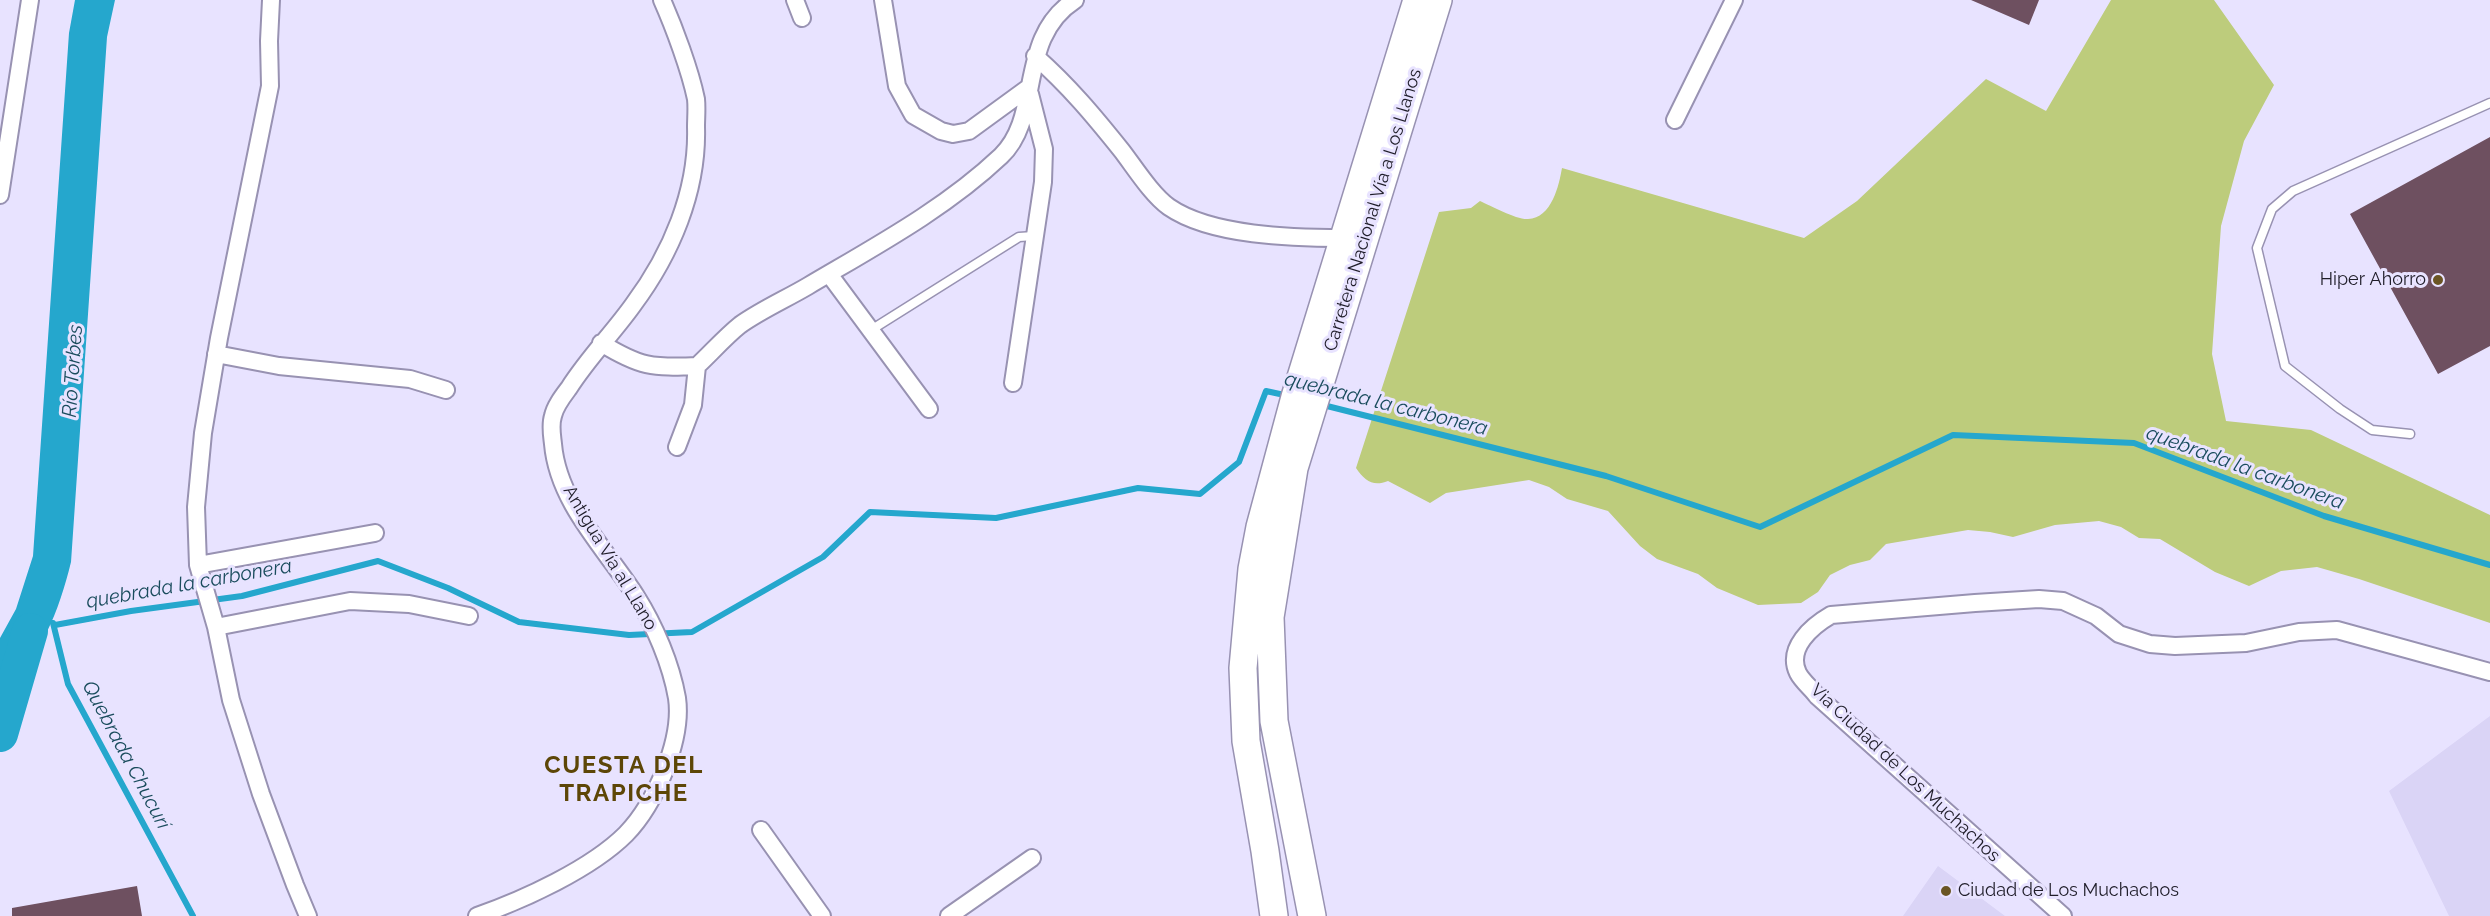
<!DOCTYPE html>
<meta charset="utf-8">
<style>
body{margin:0}
canvas{display:block;background:#e8e3ff}
</style>
<canvas width="2490" height="916"></canvas>
<script>
const c = document.querySelector('canvas').getContext('2d');
c.lineJoin = 'round';
function fillPath(path, color) {
  c.fillStyle = color;
  c.fill(path, 'evenodd');
}
function strokePath(path, color, width, dash) {
  c.strokeStyle = color;
  c.lineWidth = width;
  c.lineCap = dash ? 'butt' : 'round';
  c.setLineDash(dash || []);
  c.stroke(path);
}
function drawText(font, color, halo, rows, align = 'center') {
  c.font = font + ' Raleway,sans-serif';
  c.lineWidth = 6;
  c.setLineDash([]);
  c.textBaseline = 'middle';
  c.strokeStyle = halo;
  c.fillStyle = color;
  for (const [text, x, y, turn = 0] of rows) {
    c.save();
    c.translate(x, y);
    c.rotate((+turn || 0) * Math.PI / 180);
    c.textAlign = isNaN(turn) ? turn : align;
    if (halo) c.strokeText(text, 0, 0);
    c.fillText(text, 0, 0);
    c.restore();
  }
}
const built = new Path2D(`
 M 2490,716 L 2490,916 L 2449,916 L 2389,791 Z
 M 1938,866 L 2005,916 L 1903,916 Z`);
const green = new Path2D(`
 M 2111,0 L 2214,0 L 2274,85 L 2244,141 L 2221,226 L 2212,354 L 2226,421 L 2311,430 L 2490,515 L 2490,623 L 2359,579 L 2317,567 L 2281,571 L 2249,586 L 2215,572 L 2160,539 L 2139,538 L 2121,527 L 2099,521 L 2055,525 L 2013,537 L 1990,532 L 1968,530 L 1886,544 L 1870,560 L 1850,565 L 1830,575 L 1818,592 L 1801,603 L 1758,605 L 1717,588 L 1698,574 L 1657,559 L 1640,546 L 1608,511 L 1567,499 L 1549,487 L 1529,480 L 1446,493 L 1430,503 L 1388,481 C 1373,487 1365,481 1356,468 L 1439,212 L 1471,208 L 1480,201 C 1491,206 1517,220 1528,219 C 1552,218 1559,185 1562,168 L 1804,238 L 1857,201 L 1986,79 L 2046,111 Z`);
const water = new Path2D(`
 M 75,0 L 115,0 L 107,37 L 71,562 C 59,611 41,659 0,692 L 0,638 L 16,609 L 33,556 L 69,33 Z`);
const stream = new Path2D(`
 M 1319,404 L 1606,476 L 1760,527 L 1953,435 L 2134,443 L 2324,516 L 2490,565
 M 53,623 L 68,684 L 193,916
 M 55,625 L 131,611 L 242,596 L 378,561 L 448,588 L 519,622 L 629,635 L 692,632 L 823,557 L 870,512 L 996,518 L 1138,488 L 1200,494 L 1239,462 L 1266,391 L 1289,396`);
const river = new Path2D(`
 M 0,734 L 30,631`);
const building = new Path2D(`
 M 1971,0 L 2039,0 L 2029,25 Z
 M 2490,137 L 2490,346 L 2438,374 L 2350,214 Z
 M 137,886 L 142,916 L 12,916 L 12,908 Z`);
const service = new Path2D(`
 M 871,330 L 1019,237 L 1034,236
 M 2410,434 L 2372,430 L 2340,409 L 2285,366 L 2257,248 L 2272,209 L 2293,191 L 2490,103`);
const minor = new Path2D(`
 M 271,0 L 269,41 L 270,86 L 219,338 L 203,433 L 196,507 L 198,565 L 216,627 L 231,700 L 261,794 L 295,885 L 308,916
 M 795,0 L 802,18
 M 883,0 L 897,86 L 913,115 L 941,131 L 953,134 L 969,131 L 1028,88
 M 1035,56 C 1069,86 1094,116 1122,151 C 1135,168 1152,195 1169,207 C 1211,236 1293,238 1343,238
 M 1675,120 L 1734,0
 M 0,195 L 30,0
 M 829,274 L 929,409
 M 601,343 C 640,367 652,368 697,366 C 711,353 725,337 740,325 C 761,310 786,299 808,286 C 874,247 945,209 1001,156 C 1043,116 1016,38 1075,0
 M 216,354 L 279,366 L 410,379 L 446,390
 M 1013,383 L 1043,182 L 1044,149 L 1030,94
 M 677,447 L 693,405 L 697,366
 M 198,565 L 375,533
 M 216,627 L 350,601 L 409,604 L 469,616
 M 761,830 L 822,916
 M 477,916 C 523,900 591,869 626,834 C 655,804 683,740 677,698 C 671,664 655,626 636,596 C 606,549 558,503 553,444 C 552,435 550,425 553,416 C 555,406 563,396 569,388 C 588,358 613,333 633,305 C 671,254 698,191 696,127 C 696,118 697,108 696,99 C 690,70 674,27 662,0
 M 949,916 L 1032,858
 M 2063,916 L 1817,696 C 1812,689 1802,681 1798,673 C 1786,648 1812,626 1831,615 L 1975,603 L 2039,599 L 2063,601 L 2096,616 L 2119,634 L 2150,644 L 2175,646 L 2246,643 L 2299,632 L 2337,630 L 2490,672`);
const trunk = new Path2D(`
 M 1274,916 L 1265,851 L 1246,741 L 1243,668 L 1252,569 L 1260,527 L 1295,397 L 1417,0
 M 1312,916 L 1274,721 L 1270,617 L 1294,468 L 1438,0`);
const markers = [
 [2438,280,6,"#6a5524"],
 [1946,891,6,"#6a5524"]
];
const streetNames = [
 ["Carretera Nacional Vía a Los Llanos",1373,210,-73],
 ["Antigua Vía al Llano",610,558,59],
 ["Via Ciudad de Los Muchachos",1905,773,43]
];
const poiNames = [
 ["Hiper Ahorro",2426,280],
 ["Ciudad de Los Muchachos",1958,891,"left"]
];
const waterNames = [
 ["Río Torbes",73,371,-86],
 ["quebrada la carbonera",1386,404,14],
 ["quebrada la carbonera",2245,468,20],
 ["quebrada la carbonera",189,584,-10],
 ["Quebrada Chucurí",126,755,62]
];
const districtNames = [
 ["CUESTA DEL",624,766],
 ["TRAPICHE",624,794]
];
fillPath(built, '#dad4f6');
fillPath(green, '#bdcc7c');
fillPath(water, '#25a7cd');
strokePath(stream, '#25a7cd', 6);
strokePath(river, '#25a7cd', 36);
fillPath(building, '#6e5060');
strokePath(service, '#9892b2', 11);
strokePath(minor, '#9892b2', 20);
strokePath(trunk, '#9892b2', 30);
strokePath(service, '#fff', 8);
strokePath(minor, '#fff', 16);
strokePath(trunk, '#fff', 27);
for (const [x, y, r, color] of markers) {
  const dot = new Path2D();
  dot.arc(x, y, r, 0, 2 * Math.PI);
  c.fillStyle = color;
  c.fill(dot);
  strokePath(dot, '#e8e3ff', 2);
}
drawText('18px', '#1f1d29', '#e8e3ff', streetNames);
drawText('18px', '#1f1d29', '#e8e3ff', poiNames, 'right');
drawText('italic 20px', '#1a4c5d', '#e8e3ff', waterNames);
c.letterSpacing = '1.5px';
drawText('bold 24px', '#5d4607', '#e8e3ff', districtNames);
c.letterSpacing = '0px';
</script>
